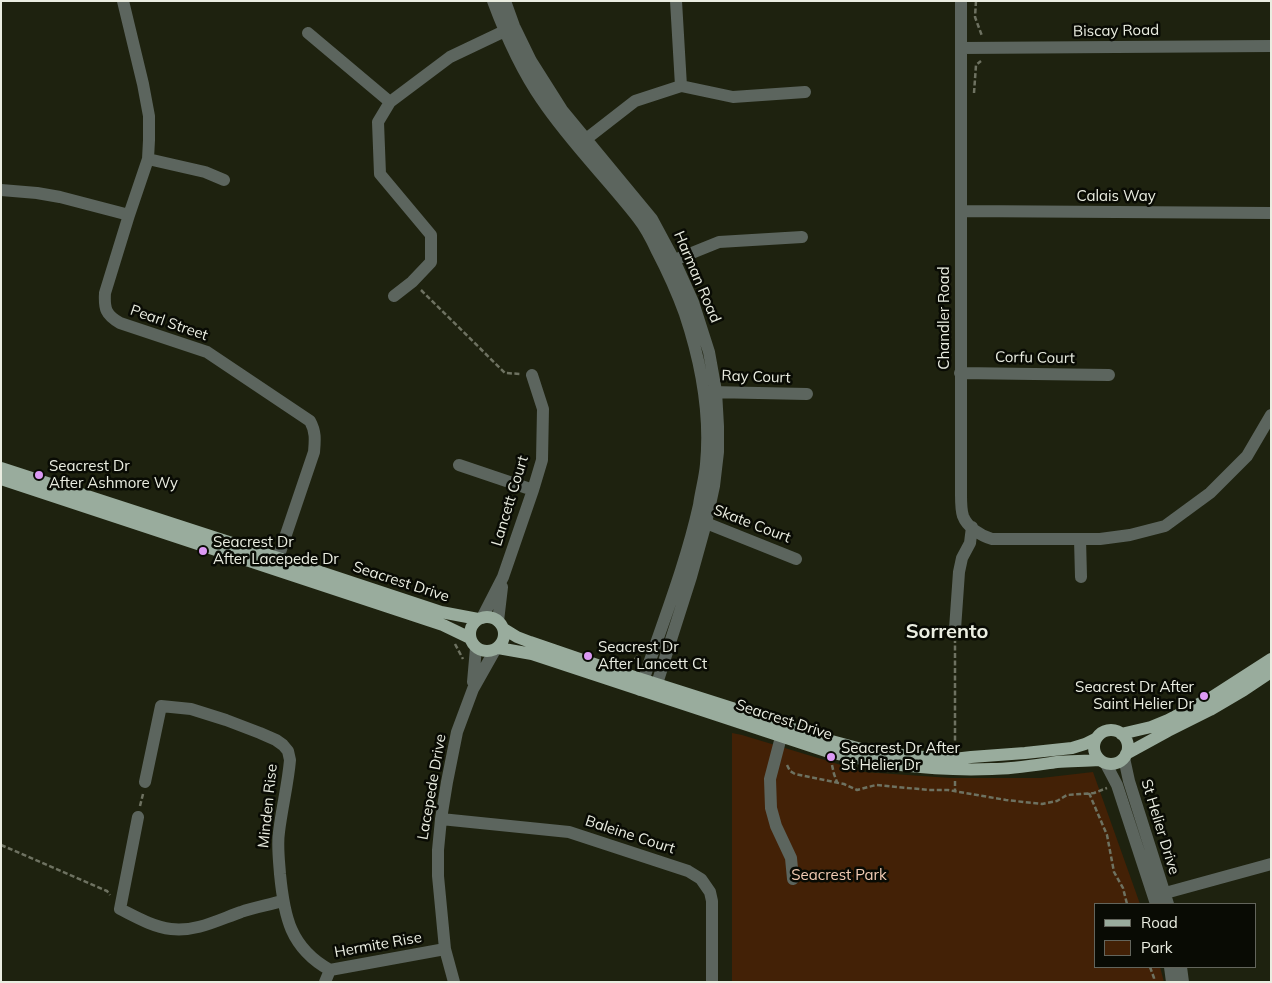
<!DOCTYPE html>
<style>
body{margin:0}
#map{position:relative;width:1272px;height:983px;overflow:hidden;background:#1e220f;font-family:Mulish,sans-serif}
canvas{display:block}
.frame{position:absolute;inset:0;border:2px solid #eaede1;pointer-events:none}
.legend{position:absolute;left:1094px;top:903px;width:162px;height:65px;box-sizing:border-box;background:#090b04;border:1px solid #63655c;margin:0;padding:6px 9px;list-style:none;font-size:15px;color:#eaede1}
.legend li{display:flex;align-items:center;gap:10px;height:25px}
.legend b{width:25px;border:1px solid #63655c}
</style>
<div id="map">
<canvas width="1272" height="983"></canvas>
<div class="frame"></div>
<ul class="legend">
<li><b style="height:6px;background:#99ac9d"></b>Road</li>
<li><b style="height:14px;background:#432106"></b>Park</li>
</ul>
</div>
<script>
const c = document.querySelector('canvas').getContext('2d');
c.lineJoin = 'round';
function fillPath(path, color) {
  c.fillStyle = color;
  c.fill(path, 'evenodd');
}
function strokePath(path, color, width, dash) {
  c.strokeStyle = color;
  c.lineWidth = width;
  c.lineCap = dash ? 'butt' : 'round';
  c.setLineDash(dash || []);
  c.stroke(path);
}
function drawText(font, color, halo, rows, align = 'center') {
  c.font = font + ' Mulish,sans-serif';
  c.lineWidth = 5;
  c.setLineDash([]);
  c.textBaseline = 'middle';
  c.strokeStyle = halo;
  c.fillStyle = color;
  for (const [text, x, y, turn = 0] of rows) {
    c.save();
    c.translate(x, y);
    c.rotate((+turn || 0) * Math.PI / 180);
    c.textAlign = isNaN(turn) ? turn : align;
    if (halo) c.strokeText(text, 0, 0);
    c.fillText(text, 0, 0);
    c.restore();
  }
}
const green = new Path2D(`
 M 732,733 L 742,735 L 864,772 L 951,778 L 1041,778 L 1093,772 L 1140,904 L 1096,904 L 1096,967 L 1160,967 L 1164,982 L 732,982 Z`);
const path = new Path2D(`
 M 976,1 L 975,17 L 982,36
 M 974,93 L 976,65 L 981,61
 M 421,290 L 505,373 L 521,374
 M 455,644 L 463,659
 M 629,663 L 631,663 L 638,656
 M 955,748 L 955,641
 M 787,765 L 790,771 L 795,774 L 844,784 L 857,790 L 876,785 L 929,790 L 948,790 L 1006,800 L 1042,804 L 1057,801 L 1067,795 L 1094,793 L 1107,788
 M 832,765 L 834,774 L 837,782
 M 955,781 L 955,791
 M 1089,793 L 1107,835 L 1114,872 L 1123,888 L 1127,904
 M 140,806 L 143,794
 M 1,845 L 107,891 L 110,895
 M 1150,967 L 1154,978 L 1154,982`);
const minor = new Path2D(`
 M 123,1 L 143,84 L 149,116 L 149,140 L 148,159 L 129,215 L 105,293 C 104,309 106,315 120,323 L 207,352 L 310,421 C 316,432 315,440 314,452 L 275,567
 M 493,1 C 506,36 521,70 542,100 C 570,142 607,178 638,218 C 646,228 652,240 657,251 C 668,272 677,292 685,314 C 701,362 711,412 706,464 C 705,477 701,491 699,505 C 685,568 660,629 640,690
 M 505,1 L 514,26 L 531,61 L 562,110 L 652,219 L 674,260 L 693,302 L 709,352 L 716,391 L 718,426 L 718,452 L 714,486 L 706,523 L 691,577 L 654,693
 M 676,1 L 681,86
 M 961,1 L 961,495 C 961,502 961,510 963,516 C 967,527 981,536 992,539 L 1100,539 L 1130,535 L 1165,526 L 1210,493 L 1247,456 L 1271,415
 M 308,33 L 390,102
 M 961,48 L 1271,46
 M 581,143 L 635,101 L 681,86 L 733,97 L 805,92
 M 148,159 L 205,172 L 224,180
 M 1,190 L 37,193 L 60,197 L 129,215
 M 961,211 L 1271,213
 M 667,263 L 719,242 L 802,237
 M 394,296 L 412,282 L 431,262 L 431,235 L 380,174 L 378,122 L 390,102 L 450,57 L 511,28
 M 960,373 L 1109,375
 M 710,392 L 807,394
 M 459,465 L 533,490
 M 698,522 L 706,523 L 796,559
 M 1080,539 L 1081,577
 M 482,618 L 503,577 L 533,490 L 542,460 L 543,409 L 532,375
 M 498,621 L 502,587
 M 955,629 L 959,572 L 962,558 L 970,543 L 972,527
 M 473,682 L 476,648
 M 781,737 L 770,779 L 771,808 L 776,826 L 791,858 L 793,879
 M 1124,758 L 1129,781 L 1168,904
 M 1106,764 L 1117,785 L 1156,904
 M 145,782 L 161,706 L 191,709 L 226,720 L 260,733 L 276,740 L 283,745 L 288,751 L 290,760 C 288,784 282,807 279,832 C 277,845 279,860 280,874 C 284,916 290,948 330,970
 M 138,817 L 120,909 C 136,917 153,927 171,929 C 196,932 218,920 241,912 C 254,907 269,905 282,901
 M 441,819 L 569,832 L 688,871 L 701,879 L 710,892 L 712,901 L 712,982
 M 1158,895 L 1271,864
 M 1170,967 L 1172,982
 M 1181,967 L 1183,982
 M 325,982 L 330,970 L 445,949
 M 454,982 L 445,949 L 438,876 L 438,850 L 441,819 L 447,782 L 457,732 L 473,689 L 495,650`);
const major = new Path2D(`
 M 1,468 L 278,558 L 441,612 L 478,619
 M 1,479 L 443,625 L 470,638
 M470 634a17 17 0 1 1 34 0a17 17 0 1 1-34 0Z
 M 504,629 L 517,637 L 530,642 L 600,666 L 732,708 L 813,736 L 865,750 L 910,756 L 954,759 L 971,757 L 1025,753 L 1072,748 L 1085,744 L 1095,739
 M 498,648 L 532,654 L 829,752 C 882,765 937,771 992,769 C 1014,769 1036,765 1057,762 C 1071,761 1085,761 1099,760
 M1094 747a17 17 0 1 1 34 0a17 17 0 1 1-34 0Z
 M 1121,734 L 1151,727 L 1168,720 L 1212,697 L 1271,659
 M 1126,754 L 1168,731 L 1210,710 L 1244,690 L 1271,672`);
const markers = [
 [39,475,5,"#dc99f4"],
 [203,551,5,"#dc99f4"],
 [588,656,5,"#dc99f4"],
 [1204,696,5,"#dc99f4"],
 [831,757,5,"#dc99f4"]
];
const streetNames = [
 ["Biscay Road",1116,31,-1],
 ["Calais Way",1116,196],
 ["Harman Road",697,277,67],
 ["Chandler Road",944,318,-90],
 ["Pearl Street",169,323,19],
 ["Corfu Court",1035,358,1],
 ["Ray Court",756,377,2],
 ["Lancett Court",510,501,-73],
 ["Skate Court",752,524,21],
 ["Seacrest Drive",401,582,18],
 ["Seacrest Drive",784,720,18],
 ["Lacepede Drive",432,787,-80],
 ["Minden Rise",268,806,-84],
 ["St Helier Drive",1160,827,73],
 ["Baleine Court",630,835,18],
 ["Hermite Rise",378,945,-10]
];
const poiNames = [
 ["Seacrest Dr",49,466],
 ["After Ashmore Wy",49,483],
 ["Seacrest Dr",213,542],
 ["After Lacepede Dr",213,559],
 ["Seacrest Dr",598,647],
 ["After Lancett Ct",598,664],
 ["Seacrest Dr After",1194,687,"right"],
 ["Saint Helier Dr",1194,704,"right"],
 ["Seacrest Dr After",841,748],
 ["St Helier Dr",841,765]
];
const parkNames = [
 ["Seacrest Park",839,875]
];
const districtNames = [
 ["Sorrento",947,632]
];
fillPath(green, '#432106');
strokePath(path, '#6e7261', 2.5, [5, 2.5]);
strokePath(minor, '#5c655e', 12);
strokePath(major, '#99ac9d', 12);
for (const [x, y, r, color] of markers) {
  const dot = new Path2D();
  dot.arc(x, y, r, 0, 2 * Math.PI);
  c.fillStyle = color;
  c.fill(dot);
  strokePath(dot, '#090b04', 2);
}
drawText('15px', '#eaede1', '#090b04', streetNames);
drawText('15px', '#eaede1', '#090b04', poiNames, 'left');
drawText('15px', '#f2ccb4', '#090b04', parkNames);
drawText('bold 20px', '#eaede1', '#090b04', districtNames);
</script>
